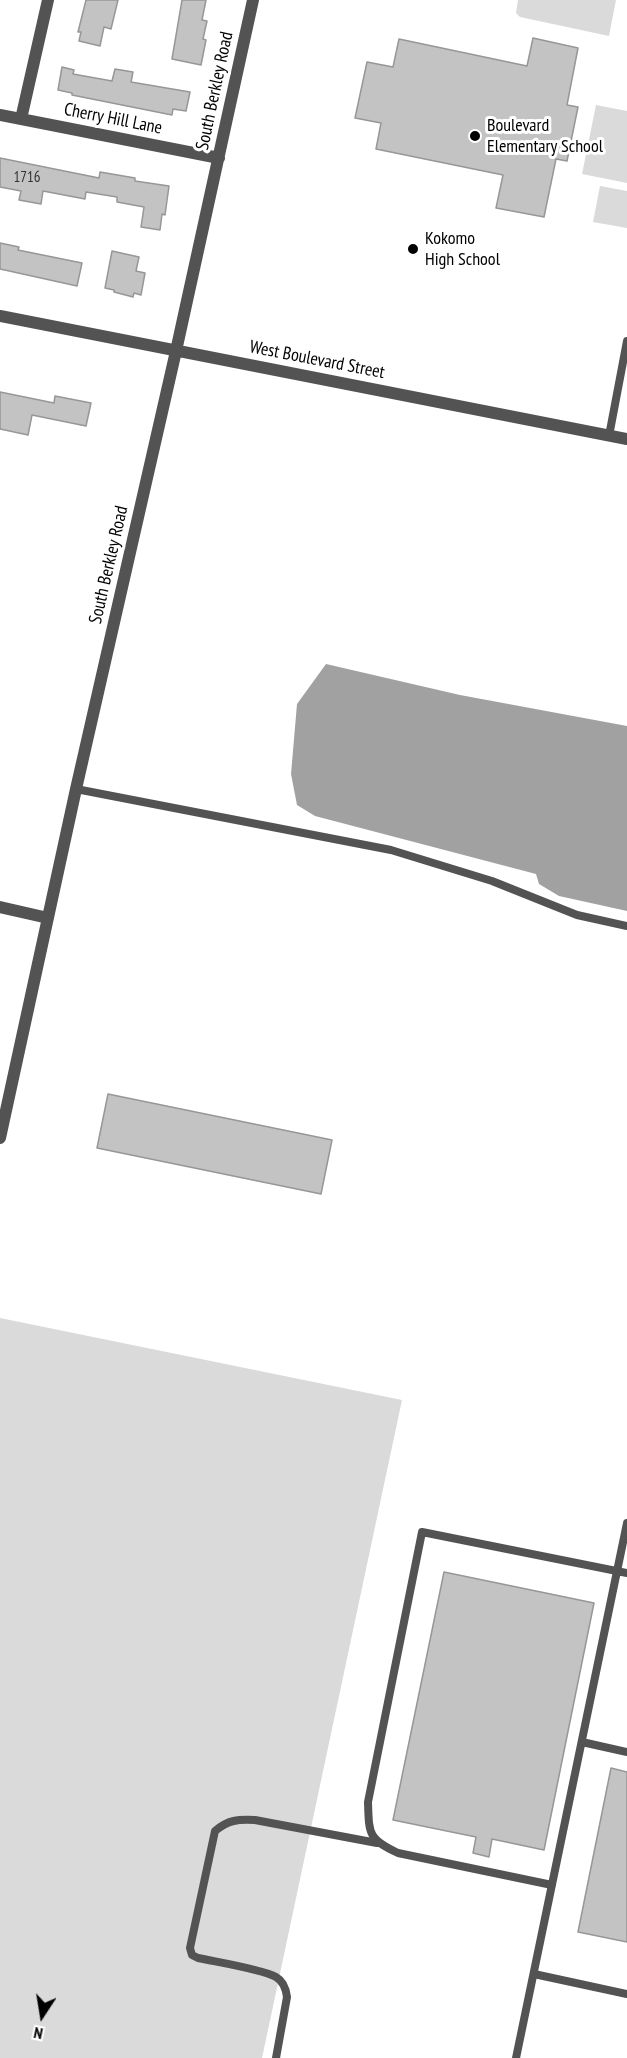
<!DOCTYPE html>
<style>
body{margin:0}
#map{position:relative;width:627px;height:2058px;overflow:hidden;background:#fff;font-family:"PT Sans Narrow",sans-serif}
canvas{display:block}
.north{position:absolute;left:12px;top:1986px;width:60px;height:60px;-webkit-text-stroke:4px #fff;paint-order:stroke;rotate:192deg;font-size:16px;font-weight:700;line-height:24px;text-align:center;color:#000}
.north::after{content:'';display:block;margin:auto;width:21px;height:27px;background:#000;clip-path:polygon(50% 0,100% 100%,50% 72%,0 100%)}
</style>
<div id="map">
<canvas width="627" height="2058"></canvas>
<div class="north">N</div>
</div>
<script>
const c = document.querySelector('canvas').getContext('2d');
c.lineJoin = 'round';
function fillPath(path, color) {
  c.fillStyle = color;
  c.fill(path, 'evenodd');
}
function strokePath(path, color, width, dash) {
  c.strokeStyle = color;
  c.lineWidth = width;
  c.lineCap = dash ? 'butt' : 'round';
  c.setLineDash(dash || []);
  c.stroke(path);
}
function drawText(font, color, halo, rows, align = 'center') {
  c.font = font + ' "PT Sans Narrow",sans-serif';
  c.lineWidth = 6;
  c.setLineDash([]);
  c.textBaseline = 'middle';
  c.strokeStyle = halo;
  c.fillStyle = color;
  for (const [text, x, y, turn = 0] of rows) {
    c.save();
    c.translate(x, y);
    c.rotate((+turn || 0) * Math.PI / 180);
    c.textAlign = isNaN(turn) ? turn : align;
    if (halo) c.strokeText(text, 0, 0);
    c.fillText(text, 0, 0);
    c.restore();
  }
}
const green = new Path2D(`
 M 518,0 L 616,0 L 609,36 L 520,17 L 516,13 Z
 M 596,105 L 627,111 L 627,183 L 582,174 Z
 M 600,186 L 627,191 L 627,228 L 593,222 Z
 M 0,1318 L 402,1400 L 262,2058 L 0,2058 Z`);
const water = new Path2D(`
 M 326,664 L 460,695 L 627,726 L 627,911 L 559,896 L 539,884 L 536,874 L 315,816 L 297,805 L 291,774 L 297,704 Z`);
const building = new Path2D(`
 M 86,0 L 118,0 L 111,29 L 104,27 L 100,46 L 79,41 L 81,32 L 78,32 Z
 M 182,0 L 206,0 L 202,20 L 207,21 L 203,39 L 206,40 L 201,65 L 172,59 Z
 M 533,38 L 578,48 L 567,105 L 578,107 L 567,161 L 556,159 L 544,217 L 496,208 L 503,175 L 376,149 L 381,123 L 355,118 L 367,62 L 393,67 L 399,39 L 527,66 Z
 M 62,67 L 74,70 L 73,74 L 112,81 L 115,69 L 133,72 L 131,82 L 190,92 L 186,111 L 173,109 L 172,115 L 72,95 L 72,93 L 58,90 Z
 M 0,158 L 99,178 L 100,172 L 135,178 L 135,181 L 169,186 L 165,215 L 162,214 L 160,230 L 141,227 L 144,207 L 117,202 L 117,197 L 86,192 L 85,199 L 43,191 L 41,204 L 19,200 L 21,191 L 0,187 Z
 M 0,243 L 19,247 L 18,250 L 82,263 L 77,286 L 0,269 Z
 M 112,251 L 139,257 L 136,271 L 145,273 L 141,295 L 134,293 L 133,297 L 114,292 L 114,290 L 105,288 Z
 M 0,392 L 54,403 L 55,396 L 91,403 L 86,426 L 32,415 L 28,435 L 0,429 Z
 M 108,1094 L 332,1140 L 321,1194 L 97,1148 Z
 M 444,1572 L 594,1603 L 544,1850 L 492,1839 L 489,1857 L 473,1853 L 476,1837 L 393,1820 Z
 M 611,1768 L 627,1772 L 627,1942 L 578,1932 Z`);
const service = new Path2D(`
 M 609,436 L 627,341
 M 76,789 L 391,850 L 492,881 L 577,915 L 627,926
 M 582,1742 L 627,1752
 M 552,1885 L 398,1853 C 368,1839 369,1834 368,1802 L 422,1532 L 627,1573
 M 534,1974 L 627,1994
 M 276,2058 L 287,1997 C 286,1989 283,1981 276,1977 C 261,1969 216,1962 198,1958 L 192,1955 L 190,1948 L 215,1831 C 228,1820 238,1819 255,1820 L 377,1843
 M 516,2058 L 627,1523`);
const minor = new Path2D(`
 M 0,115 L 219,158
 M 21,119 L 48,0
 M 0,316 L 627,439
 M 0,907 L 48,918
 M 0,1138 L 76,789 L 176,351 L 253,0`);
const markers = [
 [475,136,6,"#000"],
 [413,249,6,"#000"]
];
const numberNames = [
 ["1716",27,178]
];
const streetNames = [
 ["South Berkley Road",215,91,-78],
 ["Cherry Hill Lane",113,119,11],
 ["West Boulevard Street",317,360,11],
 ["South Berkley Road",109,565,-77]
];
const poiNames = [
 ["Boulevard",487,126],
 ["Elementary School",487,147],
 ["Kokomo",425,239],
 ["High School",425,260]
];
fillPath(green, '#dadada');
fillPath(water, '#a1a1a1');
fillPath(building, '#c3c3c3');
strokePath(building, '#979797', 1.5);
strokePath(service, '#535353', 8);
strokePath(minor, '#535353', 12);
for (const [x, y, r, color] of markers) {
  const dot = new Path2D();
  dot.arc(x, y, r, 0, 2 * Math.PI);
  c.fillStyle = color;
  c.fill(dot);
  strokePath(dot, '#fff', 2);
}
drawText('15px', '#313131', null, numberNames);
drawText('18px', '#000', '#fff', streetNames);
drawText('18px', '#000', '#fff', poiNames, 'left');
</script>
